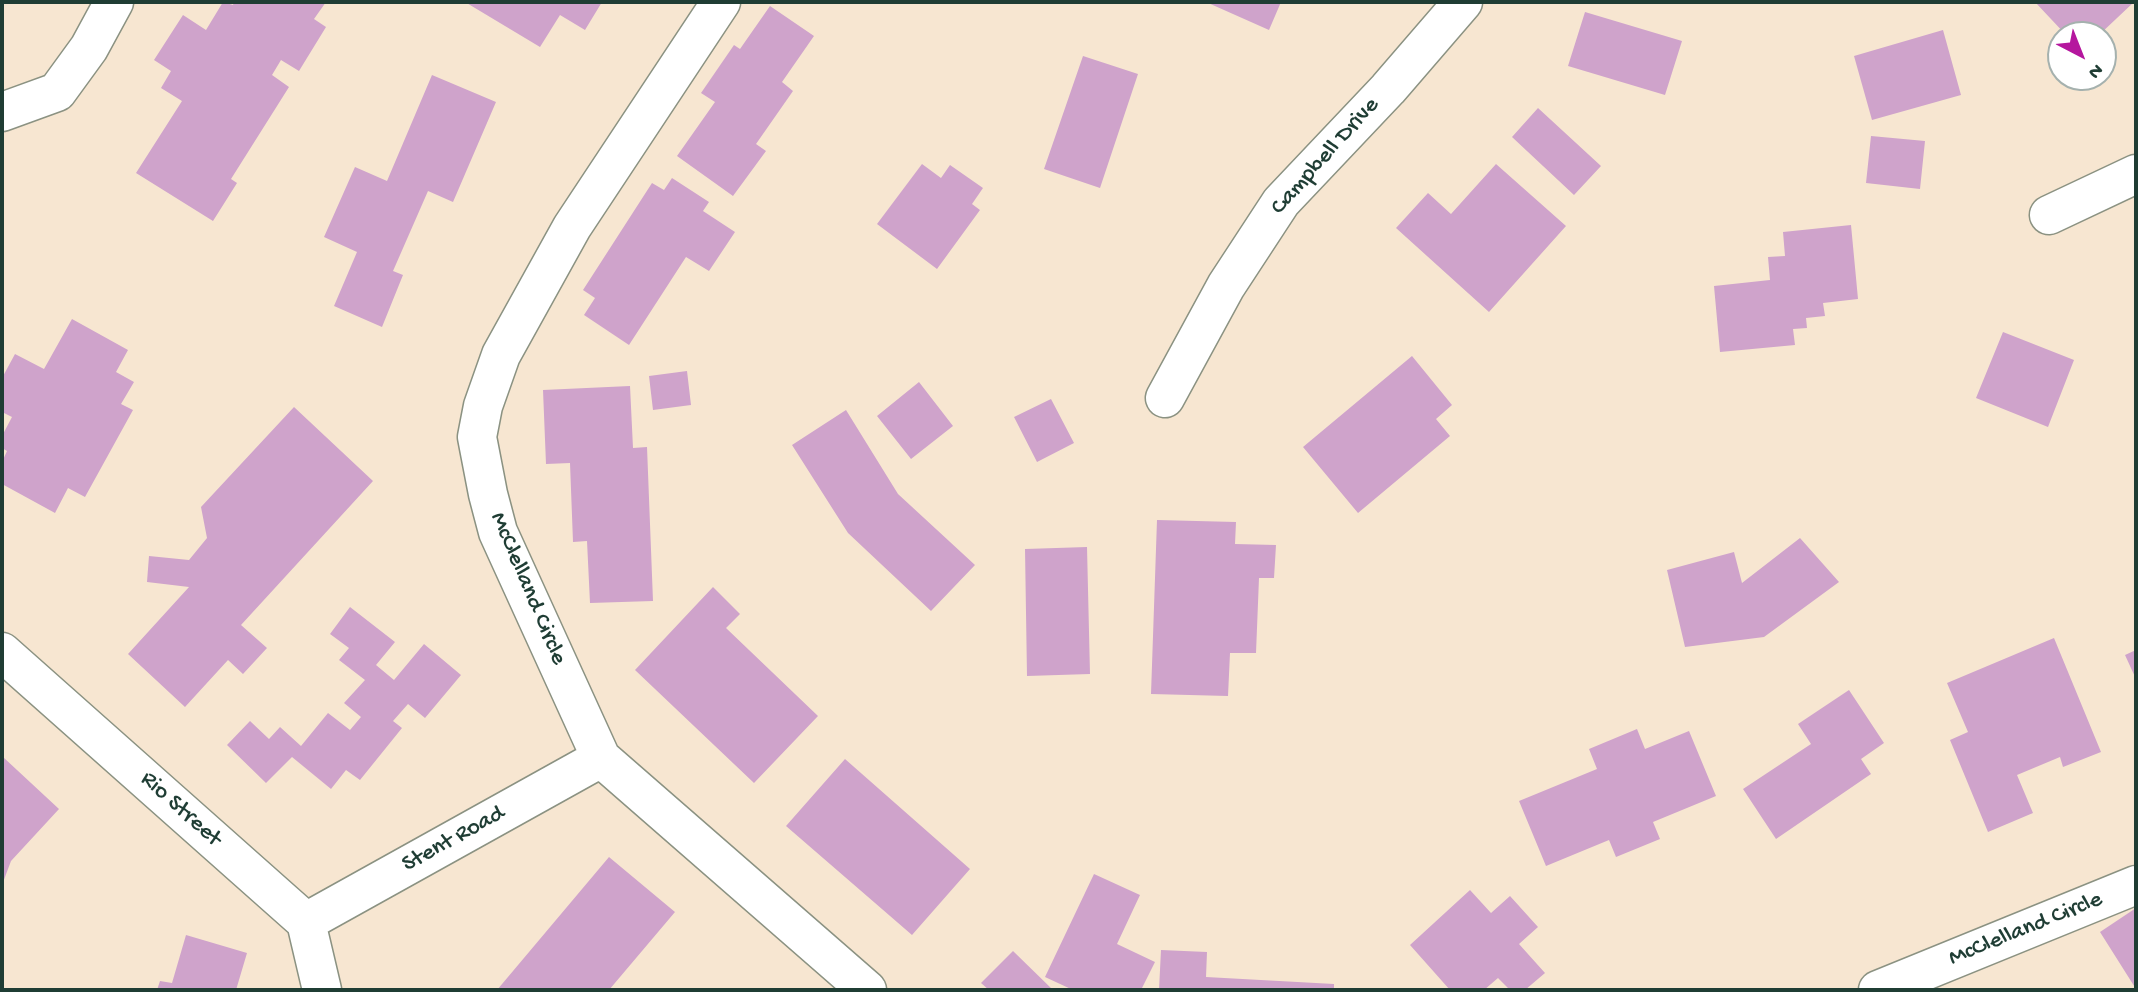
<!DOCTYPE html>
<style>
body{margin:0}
#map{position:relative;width:2138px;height:992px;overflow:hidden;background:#f7e6d1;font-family:"Gochi Hand",sans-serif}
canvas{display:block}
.frame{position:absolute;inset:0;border:4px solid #1f3d34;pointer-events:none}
.north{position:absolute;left:2047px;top:21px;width:70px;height:70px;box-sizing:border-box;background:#fff;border:2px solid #a5b1ae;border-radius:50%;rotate:138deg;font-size:19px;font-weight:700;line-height:28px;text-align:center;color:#1f3d34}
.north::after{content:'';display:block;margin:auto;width:24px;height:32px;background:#b5179e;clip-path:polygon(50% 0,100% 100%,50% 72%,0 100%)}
</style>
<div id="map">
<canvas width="2138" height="992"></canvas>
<div class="frame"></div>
<div class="north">N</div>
</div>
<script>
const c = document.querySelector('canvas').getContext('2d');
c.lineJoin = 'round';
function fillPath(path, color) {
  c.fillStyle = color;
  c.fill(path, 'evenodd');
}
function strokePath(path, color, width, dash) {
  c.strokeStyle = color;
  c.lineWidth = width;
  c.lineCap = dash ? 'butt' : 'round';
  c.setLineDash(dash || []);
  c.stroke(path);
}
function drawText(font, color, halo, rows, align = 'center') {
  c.font = font + ' "Gochi Hand",sans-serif';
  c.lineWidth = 6;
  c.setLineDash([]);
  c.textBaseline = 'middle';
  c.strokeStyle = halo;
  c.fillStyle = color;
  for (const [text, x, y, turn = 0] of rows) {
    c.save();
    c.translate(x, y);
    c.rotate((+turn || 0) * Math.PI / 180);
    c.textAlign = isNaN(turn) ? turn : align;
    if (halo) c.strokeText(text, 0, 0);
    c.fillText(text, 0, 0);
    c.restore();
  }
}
const building = new Path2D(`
 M 223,2 L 233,5 L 234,2 L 326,2 L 314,19 L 326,27 L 299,71 L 281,60 L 272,75 L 289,87 L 231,179 L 237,183 L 213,221 L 136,173 L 182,101 L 161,88 L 171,71 L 154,60 L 183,15 L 206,30 Z
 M 465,2 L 602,2 L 585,30 L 560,15 L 540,47 Z
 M 1206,2 L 1281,2 L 1269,30 Z
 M 2035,2 L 2134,2 L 2099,35 L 2066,35 Z
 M 770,6 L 814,36 L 782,82 L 793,91 L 756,144 L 766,151 L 733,196 L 677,156 L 715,102 L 701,93 L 734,45 L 740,49 Z
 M 1585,12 L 1682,41 L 1665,95 L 1568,66 Z
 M 1943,30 L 1961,95 L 1872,120 L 1854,56 Z
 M 1083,56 L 1138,74 L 1100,188 L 1044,169 Z
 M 432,75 L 496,102 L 453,202 L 428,191 L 393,271 L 403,275 L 382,327 L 334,306 L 357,252 L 324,237 L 355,167 L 387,181 Z
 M 1538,108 L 1601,166 L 1574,195 L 1512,137 Z
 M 1871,136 L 1925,141 L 1920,189 L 1866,183 Z
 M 922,164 L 941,178 L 950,165 L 983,188 L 972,204 L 980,210 L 937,269 L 877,224 Z
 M 1496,164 L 1566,226 L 1489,312 L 1396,228 L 1428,193 L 1451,214 Z
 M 672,178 L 709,202 L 703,211 L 735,232 L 709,271 L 686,257 L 629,345 L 584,315 L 595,298 L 583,290 L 652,183 L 664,190 Z
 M 1851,225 L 1858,299 L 1823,303 L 1825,316 L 1806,318 L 1807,328 L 1793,329 L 1795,345 L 1720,352 L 1714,286 L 1770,280 L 1768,257 L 1785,256 L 1783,232 Z
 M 72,319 L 128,350 L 116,372 L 134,382 L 121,404 L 133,410 L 85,497 L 68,488 L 55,513 L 2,484 L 2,462 L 7,451 L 2,448 L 2,436 L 12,417 L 2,412 L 2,378 L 15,354 L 44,369 Z
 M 2003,332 L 2074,360 L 2048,427 L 1976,398 Z
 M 1412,356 L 1452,405 L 1436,419 L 1450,436 L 1358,513 L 1303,447 Z
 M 687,371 L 691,405 L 653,410 L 649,376 Z
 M 919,382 L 953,426 L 911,459 L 877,416 Z
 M 630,386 L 633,448 L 647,447 L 653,601 L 590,603 L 587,541 L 573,542 L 570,463 L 546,464 L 543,390 Z
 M 1051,399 L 1074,443 L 1037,462 L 1014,417 Z
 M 294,407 L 373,481 L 241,625 L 267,648 L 243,674 L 228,660 L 185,707 L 128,654 L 189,587 L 147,582 L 149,556 L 189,560 L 207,538 L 201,507 Z
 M 846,410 L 898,494 L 975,565 L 931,611 L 848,533 L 792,445 Z
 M 1157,520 L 1236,522 L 1235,544 L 1276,545 L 1274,578 L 1259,578 L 1256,653 L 1230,653 L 1228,696 L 1151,694 Z
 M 1800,538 L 1839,582 L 1764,637 L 1685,647 L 1667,570 L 1734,552 L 1742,583 Z
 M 1087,547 L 1090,674 L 1027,676 L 1025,549 Z
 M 713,587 L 740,614 L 726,628 L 818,716 L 754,783 L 635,670 Z
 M 350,607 L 395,642 L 376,665 L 394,680 L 424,644 L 461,675 L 425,718 L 408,704 L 393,721 L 402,728 L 360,780 L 346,770 L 331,789 L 292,757 L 266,783 L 227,745 L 250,721 L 269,739 L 280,727 L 301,746 L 328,713 L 350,730 L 361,717 L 344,703 L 365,680 L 339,660 L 349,648 L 330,634 Z
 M 2054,638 L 2101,752 L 2063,767 L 2060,757 L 2017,775 L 2033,813 L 1988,832 L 1950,740 L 1968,732 L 1947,683 Z
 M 2136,650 L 2136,679 L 2125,655 Z
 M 1849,690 L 1884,743 L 1861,759 L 1871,774 L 1776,839 L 1743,789 L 1811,744 L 1798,724 Z
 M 1637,729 L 1645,749 L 1689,731 L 1716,796 L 1653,822 L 1660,839 L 1616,857 L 1609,840 L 1546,866 L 1519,801 L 1597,769 L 1589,749 Z
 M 3,757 L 59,809 L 11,861 L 2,885 Z
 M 845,759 L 970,869 L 912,935 L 786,826 Z
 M 609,857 L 675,912 L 609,990 L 497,990 Z
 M 1094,874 L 1140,895 L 1117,944 L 1155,962 L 1141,990 L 1073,990 L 1045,977 Z
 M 1470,890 L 1491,913 L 1510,896 L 1538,927 L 1519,944 L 1545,973 L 1525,990 L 1510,990 L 1498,978 L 1484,990 L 1450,990 L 1410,945 Z
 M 2136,908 L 2136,989 L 2100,932 Z
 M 186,935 L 247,953 L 236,990 L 157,990 L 160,981 L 172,983 Z
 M 1161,950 L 1207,952 L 1206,977 L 1334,984 L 1334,990 L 1159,990 Z
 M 1013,951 L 1053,990 L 989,990 L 981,983 Z`);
const street = new Path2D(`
 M 721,2 L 572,227 L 501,355 L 483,406 L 477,437 L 488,494 L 498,532 L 601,758 L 867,990
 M 2,112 L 57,92 L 89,48 L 114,2
 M 2049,215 L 2136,174
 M 1165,398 L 1226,286 L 1281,202 L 1388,89 L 1463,2
 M 2,652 L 306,922 L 322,990
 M 306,922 L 601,758
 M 1878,990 L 2136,885`);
const streetNames = [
 ["Campbell Drive",1326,157,-48],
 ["McClelland Circle",527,589,67],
 ["Rio Street",180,810,42],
 ["Stent Road",454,840,-29],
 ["McClelland Circle",2026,930,-22]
];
fillPath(building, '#cfa3cb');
strokePath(street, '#8b9282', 41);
strokePath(street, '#fff', 38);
drawText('24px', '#1f3d34', '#fff', streetNames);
</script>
